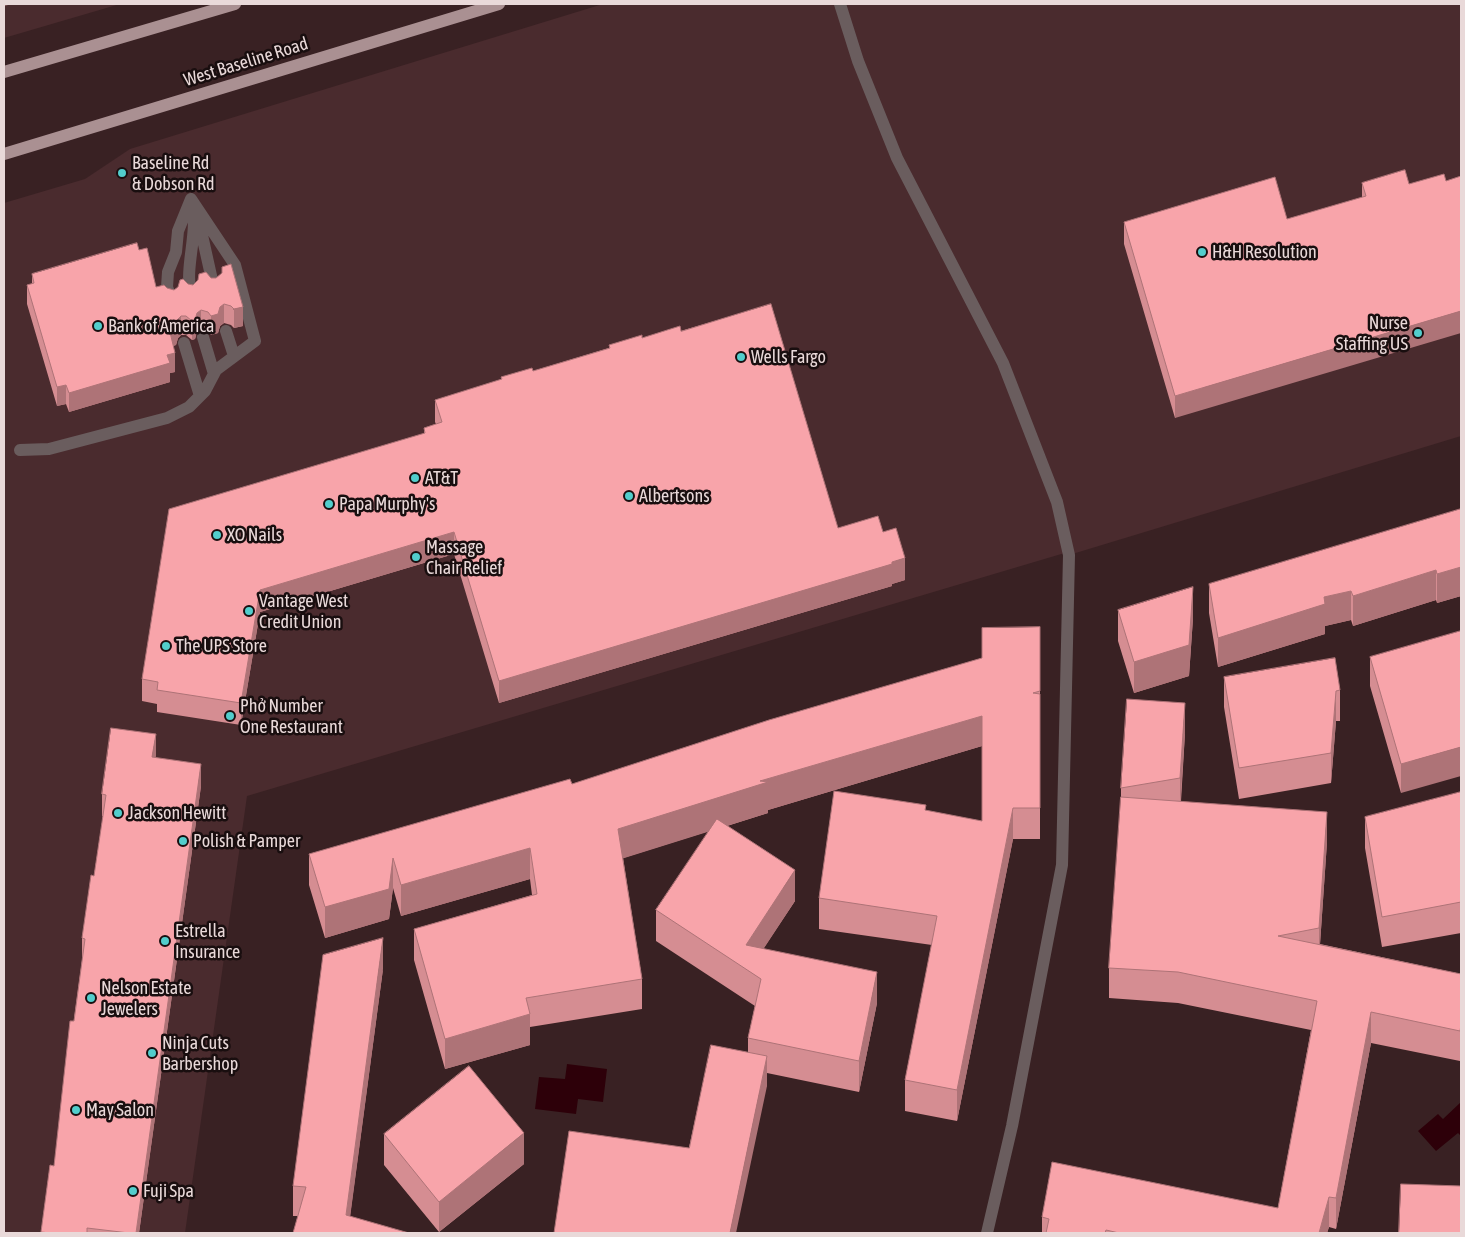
<!DOCTYPE html>
<meta charset="utf-8">
<style>
body{margin:0}
#map{position:relative;width:1465px;height:1237px;overflow:hidden;background:#392123;font-family:"Asap Condensed",sans-serif}
canvas{display:block}
.frame{position:absolute;inset:0;border:5px solid #e9d9d9;pointer-events:none}
</style>
<div id="map">
<canvas width="1465" height="1237"></canvas>
<div class="frame"></div>
</div>
<script>
const c = document.querySelector('canvas').getContext('2d');
c.lineJoin = 'round';
function fillPath(path, color) {
  c.fillStyle = color;
  c.fill(path, 'evenodd');
}
function strokePath(path, color, width, dash) {
  c.strokeStyle = color;
  c.lineWidth = width;
  c.lineCap = dash ? 'butt' : 'round';
  c.setLineDash(dash || []);
  c.stroke(path);
}
function drawText(font, color, halo, rows, align = 'center') {
  c.font = font + ' "Asap Condensed",sans-serif';
  c.lineWidth = 5;
  c.setLineDash([]);
  c.textBaseline = 'middle';
  c.strokeStyle = halo;
  c.fillStyle = color;
  for (const [text, x, y, turn = 0] of rows) {
    c.save();
    c.translate(x, y);
    c.rotate((+turn || 0) * Math.PI / 180);
    c.textAlign = isNaN(turn) ? turn : align;
    if (halo) c.strokeText(text, 0, 0);
    c.fillText(text, 0, 0);
    c.restore();
  }
}
const built = new Path2D(`
 M 4,4 L 120,4 L 4,38 Z
 M 603,4 L 1461,4 L 1461,436 L 1069,555 L 1068,552 L 247,796 L 185,1233 L 4,1233 L 4,203 L 85,179 L 130,149 Z`);
const water = new Path2D(`
 M 567,1064 L 607,1069 L 603,1102 L 578,1099 L 576,1114 L 535,1109 L 539,1077 L 565,1079 Z
 M 1461,1102 L 1461,1136 L 1458,1133 L 1436,1151 L 1418,1131 L 1438,1114 L 1443,1119 Z`);
const service = new Path2D(`
 M 840,4 L 858,61 L 897,158 L 1003,363 L 1057,502 L 1069,555 L 1062,865 L 1012,1126 L 987,1233
 M 198,217 L 214,289
 M 191,296 C 184,265 199,235 192,203
 M 172,301 L 167,287 L 168,272 L 176,252 L 178,231 L 191,199
 M 226,331 L 234,356
 M 203,337 L 214,374
 M 184,343 L 200,396
 M 20,450 L 49,449 L 167,418 L 189,407 L 205,391 L 216,370 L 255,341 L 235,265 L 191,199`);
const primary = new Path2D(`
 M 4,72 L 235,4
 M 4,154 L 499,4`);
const wall = new Path2D(`
 M 1405,170 L 1175,418 L 1124,244 L 1124,222 L 1287,219 L 1362,198 L 1362,183 Z
 M 139,250 L 156,287 L 174,290 L 188,284 L 193,285 L 211,278 L 216,278 L 243,326 L 234,328 L 231,325 L 224,323 L 220,326 L 218,333 L 211,335 L 208,331 L 201,329 L 197,332 L 195,339 L 192,340 L 186,335 L 181,335 L 178,338 L 176,345 L 173,346 L 175,372 L 170,373 L 170,382 L 69,412 L 66,404 L 57,406 L 27,304 L 27,285 L 32,284 L 32,274 Z
 M 681,331 L 838,528 L 883,532 L 905,580 L 892,584 L 892,586 L 499,703 L 454,554 L 260,612 L 241,725 L 157,712 L 157,704 L 142,701 L 142,679 L 424,433 L 424,428 L 436,424 L 435,422 L 435,400 L 501,380 L 501,377 L 533,371 L 609,348 L 609,345 L 642,338 Z
 M 1461,509 L 1461,596 L 1437,603 L 1436,600 L 1353,626 L 1351,620 L 1325,626 L 1325,634 L 1218,667 L 1209,613 L 1209,584 Z
 M 1118,610 L 1193,618 L 1189,676 L 1134,693 L 1118,641 Z
 M 1040,627 L 1040,839 L 1013,839 L 957,1121 L 905,1111 L 905,1080 L 932,945 L 819,929 L 819,898 L 926,811 L 982,821 L 982,746 L 768,810 L 768,813 L 727,826 L 795,901 L 763,949 L 877,1003 L 859,1092 L 767,1073 L 767,1086 L 689,1148 L 748,1052 L 748,1038 L 755,1006 L 656,941 L 656,910 L 709,831 L 623,858 L 642,979 L 642,1009 L 530,1027 L 530,1045 L 445,1069 L 414,960 L 414,929 L 532,895 L 530,879 L 401,916 L 393,888 L 389,919 L 325,938 L 309,885 L 309,854 L 572,784 L 982,658 Z
 M 1461,631 L 1401,793 L 1370,686 L 1370,657 Z
 M 1224,677 L 1340,690 L 1340,721 L 1336,721 L 1331,783 L 1239,799 L 1224,707 Z
 M 1185,733 L 1181,801 L 1327,842 L 1320,944 L 1461,974 L 1461,1055 L 1460,1061 L 1371,1043 L 1336,1229 L 1329,1227 L 1327,1233 L 1042,1233 L 1042,1217 L 1278,1208 L 1311,1030 L 1178,1003 L 1109,998 L 1109,968 L 1121,797 L 1121,788 Z
 M 155,758 L 201,786 L 139,1233 L 41,1233 L 50,1165 L 54,1166 L 82,960 L 82,938 L 94,876 L 103,816 L 102,816 L 102,794 Z
 M 1461,792 L 1461,933 L 1382,947 L 1365,848 L 1365,817 Z
 M 383,969 L 350,1216 L 293,1216 L 293,1186 Z
 M 384,1134 L 524,1164 L 439,1232 L 384,1165 Z`);
const shadedWall = new Path2D(`
 M 4,4 L 12,4 L 4,6 Z
 M 224,304 L 224,323 L 220,326 L 218,333 L 211,335 L 211,316 L 220,307 Z
 M 243,307 L 243,326 L 234,328 L 234,309 Z
 M 201,310 L 201,329 L 197,332 L 195,339 L 192,340 L 192,321 L 197,313 Z
 M 1461,311 L 1461,333 L 1175,418 L 1175,396 Z
 M 181,316 L 181,335 L 178,338 L 176,345 L 169,347 L 169,328 Z
 M 175,353 L 175,372 L 170,373 L 170,382 L 69,412 L 69,393 L 167,355 Z
 M 66,385 L 66,404 L 57,406 L 57,387 Z
 M 454,532 L 454,554 L 260,612 L 241,725 L 241,703 L 260,590 Z
 M 905,558 L 905,580 L 892,584 L 892,586 L 499,703 L 499,681 Z
 M 1461,567 L 1461,596 L 1437,603 L 1437,574 Z
 M 1436,570 L 1436,600 L 1353,626 L 1353,596 Z
 M 1193,587 L 1193,618 L 1189,676 L 1134,693 L 1134,662 Z
 M 1351,591 L 1351,620 L 1325,626 L 1325,634 L 1218,667 L 1218,638 L 1324,597 Z
 M 1336,691 L 1336,721 L 1331,783 L 1331,753 Z
 M 1185,703 L 1185,733 L 1180,809 L 1180,778 Z
 M 982,716 L 982,746 L 768,810 L 768,813 L 618,860 L 618,829 L 760,781 Z
 M 156,734 L 156,756 L 152,779 L 152,757 Z
 M 1461,747 L 1461,776 L 1401,793 L 1401,764 Z
 M 201,764 L 201,786 L 139,1233 L 136,1233 Z
 M 1013,808 L 1013,839 L 957,1121 L 957,1090 Z
 M 1327,812 L 1327,842 L 1319,959 L 1319,928 Z
 M 530,848 L 530,879 L 401,916 L 401,885 Z
 M 393,858 L 393,888 L 389,919 L 325,938 L 325,907 Z
 M 795,870 L 795,901 L 749,971 L 746,945 Z
 M 383,938 L 383,969 L 348,1233 L 346,1215 Z
 M 877,972 L 877,1003 L 859,1092 L 859,1061 Z
 M 1371,1012 L 1371,1043 L 1336,1229 L 1336,1198 Z
 M 530,1014 L 530,1045 L 445,1069 L 445,1039 Z
 M 1461,1025 L 1461,1055 L 1460,1061 L 1460,1031 Z
 M 767,1056 L 767,1086 L 736,1233 L 730,1233 Z
 M 524,1133 L 524,1164 L 439,1232 L 439,1202 Z
 M 1329,1197 L 1329,1227 L 1327,1233 L 1319,1233 Z`);
const building = new Path2D(`
 M 1405,170 L 1409,184 L 1444,174 L 1446,181 L 1461,176 L 1461,311 L 1175,396 L 1124,222 L 1275,177 L 1287,219 L 1366,196 L 1362,183 Z
 M 137,243 L 139,250 L 147,248 L 156,287 L 164,285 L 167,288 L 174,290 L 178,287 L 180,280 L 183,279 L 188,284 L 193,285 L 198,280 L 199,274 L 206,272 L 211,278 L 216,278 L 222,273 L 222,267 L 231,264 L 243,307 L 234,309 L 231,306 L 224,304 L 220,307 L 218,314 L 211,316 L 208,312 L 201,310 L 197,313 L 195,320 L 192,321 L 186,316 L 181,316 L 178,319 L 176,326 L 169,328 L 175,353 L 167,355 L 170,363 L 69,393 L 66,385 L 57,387 L 27,285 L 34,283 L 32,274 Z
 M 771,304 L 838,528 L 878,516 L 883,532 L 896,528 L 905,558 L 892,562 L 892,564 L 499,681 L 454,532 L 260,590 L 241,703 L 157,690 L 158,682 L 142,679 L 169,509 L 425,433 L 424,428 L 442,422 L 435,400 L 502,379 L 501,377 L 532,368 L 533,371 L 610,348 L 609,345 L 642,335 L 642,338 L 680,326 L 681,331 Z
 M 1461,509 L 1461,567 L 1437,574 L 1436,570 L 1353,596 L 1351,591 L 1324,597 L 1325,604 L 1218,638 L 1209,584 Z
 M 1193,587 L 1189,645 L 1134,662 L 1118,610 Z
 M 1040,627 L 1040,691 L 1033,693 L 1040,694 L 1040,808 L 1013,808 L 957,1090 L 905,1080 L 937,916 L 819,898 L 834,791 L 926,805 L 925,810 L 982,821 L 982,716 L 760,781 L 768,782 L 618,829 L 642,979 L 526,998 L 530,1014 L 445,1039 L 414,929 L 537,894 L 530,848 L 401,885 L 393,858 L 389,889 L 325,907 L 309,854 L 570,779 L 572,784 L 769,720 L 982,658 L 982,628 Z
 M 1461,631 L 1461,747 L 1401,764 L 1370,657 Z
 M 1335,658 L 1340,690 L 1336,691 L 1331,753 L 1239,768 L 1224,677 Z
 M 1127,699 L 1185,703 L 1180,778 L 1121,788 Z
 M 111,728 L 156,734 L 152,757 L 201,764 L 136,1233 L 129,1233 L 87,1228 L 87,1233 L 50,1233 L 41,1232 L 50,1165 L 54,1166 L 70,1021 L 74,1021 L 85,939 L 82,938 L 91,875 L 94,876 L 106,795 L 102,794 Z
 M 1461,792 L 1461,902 L 1382,917 L 1365,817 Z
 M 1121,797 L 1327,812 L 1319,928 L 1278,936 L 1461,974 L 1461,1025 L 1460,1031 L 1371,1012 L 1336,1198 L 1329,1197 L 1319,1233 L 1119,1233 L 1106,1230 L 1105,1233 L 1046,1233 L 1049,1219 L 1042,1217 L 1052,1162 L 1278,1208 L 1317,1001 L 1178,972 L 1109,968 Z
 M 717,819 L 795,870 L 746,945 L 877,972 L 859,1061 L 748,1038 L 761,979 L 656,910 Z
 M 383,938 L 346,1215 L 409,1233 L 293,1233 L 306,1187 L 293,1186 L 323,955 Z
 M 711,1045 L 767,1056 L 730,1233 L 554,1233 L 569,1131 L 689,1148 Z
 M 469,1066 L 524,1133 L 439,1202 L 384,1134 Z
 M 1401,1184 L 1461,1186 L 1461,1233 L 1399,1233 Z`);
const markers = [
 [122,173,5,"#52cdcc"],
 [1202,252,5,"#52cdcc"],
 [98,326,5,"#52cdcc"],
 [1418,333,5,"#52cdcc"],
 [741,357,5,"#52cdcc"],
 [415,478,5,"#52cdcc"],
 [629,496,5,"#52cdcc"],
 [329,504,5,"#52cdcc"],
 [217,535,5,"#52cdcc"],
 [416,557,5,"#52cdcc"],
 [249,611,5,"#52cdcc"],
 [166,646,5,"#52cdcc"],
 [230,716,5,"#52cdcc"],
 [118,813,5,"#52cdcc"],
 [183,841,5,"#52cdcc"],
 [165,941,5,"#52cdcc"],
 [91,998,5,"#52cdcc"],
 [152,1053,5,"#52cdcc"],
 [76,1110,5,"#52cdcc"],
 [133,1191,5,"#52cdcc"]
];
const streetNames = [
 ["West Baseline Road",246,62,-17]
];
const poiNames = [
 ["Baseline Rd",132,163],
 ["& Dobson Rd",132,184],
 ["H&H Resolution",1212,252],
 ["Nurse",1408,323,"right"],
 ["Staffing US",1408,344,"right"],
 ["Bank of America",108,326],
 ["Wells Fargo",751,357],
 ["AT&T",425,478],
 ["Albertsons",639,496],
 ["Papa Murphy's",339,504],
 ["XO Nails",227,535],
 ["Massage",426,547],
 ["Chair Relief",426,568],
 ["Vantage West",259,601],
 ["Credit Union",259,622],
 ["The UPS Store",176,646],
 ["Phở Number",240,706],
 ["One Restaurant",240,727],
 ["Jackson Hewitt",128,813],
 ["Polish & Pamper",193,841],
 ["Estrella",175,931],
 ["Insurance",175,952],
 ["Nelson Estate",101,988],
 ["Jewelers",101,1009],
 ["Ninja Cuts",162,1043],
 ["Barbershop",162,1064],
 ["May Salon",86,1110],
 ["Fuji Spa",143,1191]
];
fillPath(built, '#4a2b2e');
fillPath(water, '#2d0009');
strokePath(service, '#6a5d5e', 12);
strokePath(primary, '#aa9092', 12);
fillPath(wall, '#d58d92');
fillPath(shadedWall, '#ae7377');
fillPath(building, '#f8a4aa');
strokePath(building, '#ae7377', 1);
for (const [x, y, r, color] of markers) {
  const dot = new Path2D();
  dot.arc(x, y, r, 0, 2 * Math.PI);
  c.fillStyle = color;
  c.fill(dot);
  strokePath(dot, '#190e0f', 2);
}
drawText('18px', '#e9d9d9', '#190e0f', streetNames);
drawText('18px', '#e9d9d9', '#190e0f', poiNames, 'left');
</script>
